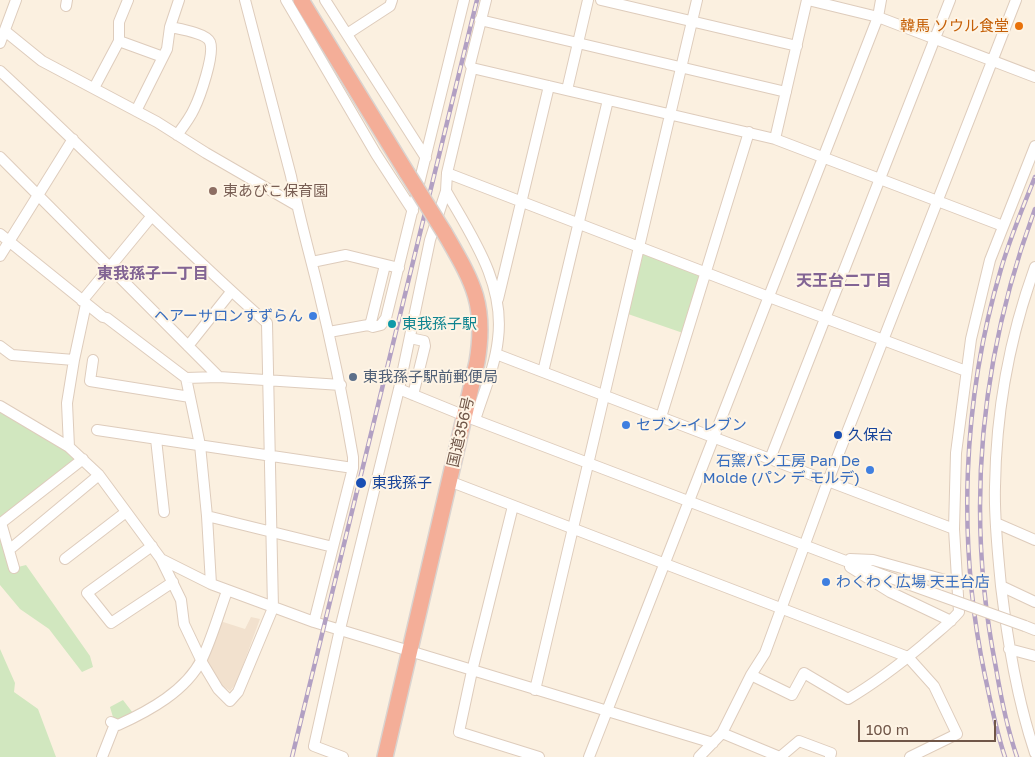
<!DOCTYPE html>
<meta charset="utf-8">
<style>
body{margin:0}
#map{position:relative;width:1035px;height:757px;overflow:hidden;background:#fbf0e0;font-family:"Golos Text",sans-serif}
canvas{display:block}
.scale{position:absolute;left:858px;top:720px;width:138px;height:22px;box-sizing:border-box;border:2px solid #705648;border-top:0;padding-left:6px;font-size:15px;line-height:18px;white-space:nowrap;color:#705648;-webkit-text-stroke:4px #fef4e5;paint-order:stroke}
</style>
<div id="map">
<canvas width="1035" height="757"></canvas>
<div class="scale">100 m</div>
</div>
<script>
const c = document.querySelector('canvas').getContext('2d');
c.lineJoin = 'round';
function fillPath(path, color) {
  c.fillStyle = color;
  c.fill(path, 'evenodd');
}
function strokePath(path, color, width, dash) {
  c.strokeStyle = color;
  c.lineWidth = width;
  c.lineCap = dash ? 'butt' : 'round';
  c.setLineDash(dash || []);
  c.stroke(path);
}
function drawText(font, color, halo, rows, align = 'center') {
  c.font = font + ' "Golos Text","Noto Sans JP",sans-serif';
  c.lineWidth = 4;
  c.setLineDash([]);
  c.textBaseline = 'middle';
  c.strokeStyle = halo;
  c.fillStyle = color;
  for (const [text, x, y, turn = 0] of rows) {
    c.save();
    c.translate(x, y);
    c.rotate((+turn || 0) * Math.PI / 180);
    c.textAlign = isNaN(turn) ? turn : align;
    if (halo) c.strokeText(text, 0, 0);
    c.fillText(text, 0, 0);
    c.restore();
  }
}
const residential = new Path2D(`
 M 251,617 L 260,619 L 236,684 L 230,691 L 221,685 L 206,663 L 220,621 L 245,629 Z`);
const green = new Path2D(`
 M 643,252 L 702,275 L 683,333 L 628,314 Z
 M 0,406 L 83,459 L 1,523 L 14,568 L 26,565 L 90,656 L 93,667 L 82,672 L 49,629 L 20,609 L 0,585 Z
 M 0,649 L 15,683 L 14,692 L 38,709 L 56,757 L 0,757 Z
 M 123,700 L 136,717 L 115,724 L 110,707 Z`);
const minor = new Path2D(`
 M 245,0 L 291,176 C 298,212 308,248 317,284 C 331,341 343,398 353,457 L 353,468 L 314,622
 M 286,0 L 376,154 L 413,211
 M 325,0 L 426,158
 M 601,0 L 797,46
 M 808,0 L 878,17 L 1035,77
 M 950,0 L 770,459 L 954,529
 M 66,6 L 67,0
 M 480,20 L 786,92
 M 170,27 C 179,29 206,33 210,42 C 215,54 200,97 194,109 C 190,118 183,127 177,135
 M 5,31 L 42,61 L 157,122 L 206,153 L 296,205
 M 347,34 L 390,6 L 392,0
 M 119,41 L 163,57
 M 0,43 L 16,0
 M 472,68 L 775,139 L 1003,226
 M 0,71 C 90,154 175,242 267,323 L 273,608 L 238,692 L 230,701 L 218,689 L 203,664 L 184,624 L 181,600 L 161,559 L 99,475 L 69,447 L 67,403 L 74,360 L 86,304
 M 94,88 L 119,41 L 119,22 L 128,0
 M 567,90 L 588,0
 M 136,111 L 167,49 L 170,27 L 179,0
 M 775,139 L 807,0
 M 0,157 L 219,377
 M 447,173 L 769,297 L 966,371
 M 446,191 C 472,237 505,283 498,339 C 495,367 483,394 475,420
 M 0,234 L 103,317 L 107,318 L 186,378 L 219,377 L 341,385
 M 0,256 L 73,139
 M 312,262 L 346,255 L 399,268
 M 1035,267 C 1010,336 996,413 995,487 C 994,520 998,553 1001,586 L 1035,602
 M 498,299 L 549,86
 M 82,301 L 151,217
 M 368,325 L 371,322 L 385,265
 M 329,332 L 368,325 L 373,327 L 381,325 L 386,318 L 464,0
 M 410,338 L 424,341 L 425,346 L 413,395
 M 0,346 L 12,355 L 74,360
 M 188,346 L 231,292
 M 496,354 L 770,459
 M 93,360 L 90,381 L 190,397
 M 543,372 L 608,100
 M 186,378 L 200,445 L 207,516 L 211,584
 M 399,389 L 475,420 L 880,574
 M 0,406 L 69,447
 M 661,417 L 749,132
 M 97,430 L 353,468
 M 156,439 L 164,512
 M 449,481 L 908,657 L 934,686 L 957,734 L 910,757
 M 513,506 L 472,671 L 459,732 L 539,757
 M 207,516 L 333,547
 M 996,523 L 1035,540
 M 152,546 L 87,593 L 111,623 L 173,582
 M 9,550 L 99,475
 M 65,559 L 126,512
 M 161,559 L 211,584 L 314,622 L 713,743
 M 850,559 L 873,560 L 956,583
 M 850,567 L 890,592 L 951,621
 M 14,568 L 1,523 L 83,459
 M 1001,586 C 1008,643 1017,699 1035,753
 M 1025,626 L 1035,630
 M 1009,649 L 1035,656
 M 751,675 L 792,695 L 804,673 L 848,699 C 875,683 900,664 924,644 C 936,633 949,624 959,612 L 954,529 L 956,453 L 971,339 L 990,260 L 1035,146
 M 535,690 L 697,0
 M 111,722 L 118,725 C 149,711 186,691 202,659 C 212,638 219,613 227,591
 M 722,733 L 780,757
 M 102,757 L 115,724
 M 343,757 L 314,746 L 340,629 L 399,389 L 430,240 L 446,191 L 447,173 L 472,68 L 470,64 L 486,0
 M 589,757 L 878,17 L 881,0
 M 699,757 L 722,733 L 751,675 L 765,653 L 828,481 L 1016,0
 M 780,757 L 799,741 L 831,753 L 830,757`);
const highway = new Path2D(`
 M 301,0 L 407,173
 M 385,757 L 477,362 C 487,303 472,281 444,232`);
const rail = new Path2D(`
 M 292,757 L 477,0
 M 1005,757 C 996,731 991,703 985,676 C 957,543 962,400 1001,269 C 1010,238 1023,207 1035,177
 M 1017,757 C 1007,728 1001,698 996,668 C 965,512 980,358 1035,209`);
const minorBridge = new Path2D(`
 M 880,574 L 1025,626`);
const highwayBridge = new Path2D(`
 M 407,173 L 444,232`);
const markers = [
 [1019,26,5,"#e8710a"],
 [213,191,5,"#8d6e63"],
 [313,316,5,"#3f7fe0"],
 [392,324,5,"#0f9aa8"],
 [353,377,5,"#5c6f8a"],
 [626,425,5,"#3f7fe0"],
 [838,435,5,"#1a4fb4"],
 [870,470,5,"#3f7fe0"],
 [361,483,6,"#1a4fb4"],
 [826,582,5,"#3f7fe0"]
];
const foodNames = [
 ["韓馬 ソウル食堂",1009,26]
];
const educationNames = [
 ["東あびこ保育園",223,191]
];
const shopNames = [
 ["ヘアーサロンすずらん",303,316],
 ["セブン-イレブン",636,425,"left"],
 ["石窯パン工房 Pan De",860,461],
 ["Molde (パン デ モルデ)",860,478],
 ["わくわく広場 天王台店",836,582,"left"]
];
const cultureNames = [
 ["東我孫子駅",402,324]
];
const serviceNames = [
 ["東我孫子駅前郵便局",363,377]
];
const streetNames = [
 ["国道356号",461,432,-77]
];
const transitNames = [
 ["久保台",848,435],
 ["東我孫子",372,483]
];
const neighbourhoodNames = [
 ["東我孫子一丁目",153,274],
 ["天王台二丁目",844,281]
];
fillPath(residential, '#f2e1ce');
fillPath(green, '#d1e7bf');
strokePath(minor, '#deccbc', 12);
strokePath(highway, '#dad3cf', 18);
strokePath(minor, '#fff', 10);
strokePath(highway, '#f4ae98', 15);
strokePath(rail, '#b2a0c3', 4.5);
strokePath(rail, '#fef4e5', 2.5, [8]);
strokePath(minorBridge, '#deccbc', 12, []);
strokePath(highwayBridge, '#dad3cf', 18, []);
strokePath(minorBridge, '#fff', 10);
strokePath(highwayBridge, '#f4ae98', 15);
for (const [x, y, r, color] of markers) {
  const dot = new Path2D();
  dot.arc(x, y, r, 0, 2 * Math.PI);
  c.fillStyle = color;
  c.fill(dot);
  strokePath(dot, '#fef4e5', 2);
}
drawText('15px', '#c56008', '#fef4e5', foodNames, 'right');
drawText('15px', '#785e54', '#fef4e5', educationNames, 'left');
drawText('15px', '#366cbe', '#fef4e5', shopNames, 'right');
drawText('15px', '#0d838f', '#fef4e5', cultureNames, 'left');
drawText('15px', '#4e5e75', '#fef4e5', serviceNames, 'left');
drawText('15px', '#705648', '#fef4e5', streetNames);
drawText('15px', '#164399', '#fef4e5', transitNames, 'left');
drawText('bold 16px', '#826494', '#fef4e5', neighbourhoodNames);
</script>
